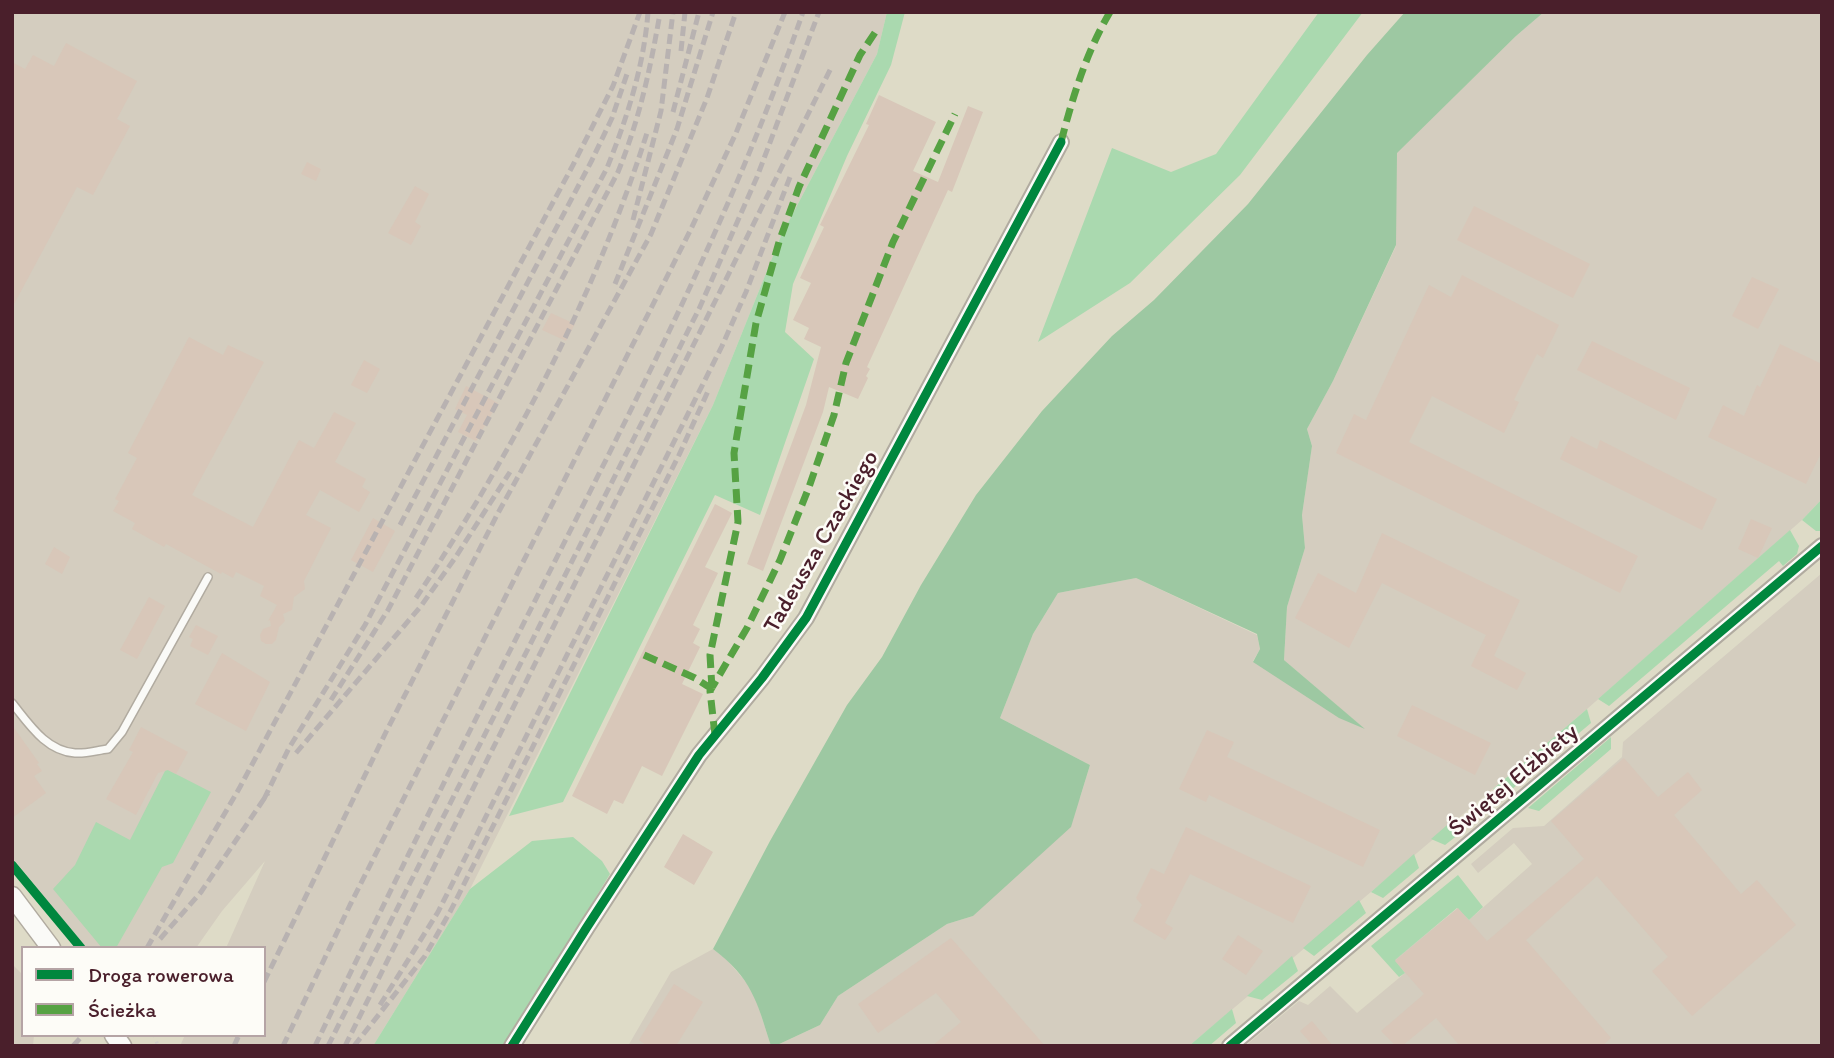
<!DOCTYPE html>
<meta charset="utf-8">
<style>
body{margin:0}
#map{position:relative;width:1834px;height:1058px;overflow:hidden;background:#dedbc7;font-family:Itim,sans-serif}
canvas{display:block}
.frame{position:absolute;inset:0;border:14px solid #4a1f2b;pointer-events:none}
.legend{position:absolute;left:21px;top:946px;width:245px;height:91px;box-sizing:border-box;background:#fdfcf7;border:2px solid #b5a4a5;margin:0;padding:9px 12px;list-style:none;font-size:21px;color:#4a1f2b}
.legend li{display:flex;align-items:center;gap:14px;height:35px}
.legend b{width:35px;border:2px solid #b5a4a5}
</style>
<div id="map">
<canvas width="1834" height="1058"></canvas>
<div class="frame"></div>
<ul class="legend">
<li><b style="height:9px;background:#00873e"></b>Droga rowerowa</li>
<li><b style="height:9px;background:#56a243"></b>Ścieżka</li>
</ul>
</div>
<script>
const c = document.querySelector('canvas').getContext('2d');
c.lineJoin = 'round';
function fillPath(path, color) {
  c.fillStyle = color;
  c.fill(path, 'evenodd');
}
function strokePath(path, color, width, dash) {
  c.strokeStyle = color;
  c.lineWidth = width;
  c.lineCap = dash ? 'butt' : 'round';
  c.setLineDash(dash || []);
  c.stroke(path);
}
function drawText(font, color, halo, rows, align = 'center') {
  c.font = font + ' Itim,sans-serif';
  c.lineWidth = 5;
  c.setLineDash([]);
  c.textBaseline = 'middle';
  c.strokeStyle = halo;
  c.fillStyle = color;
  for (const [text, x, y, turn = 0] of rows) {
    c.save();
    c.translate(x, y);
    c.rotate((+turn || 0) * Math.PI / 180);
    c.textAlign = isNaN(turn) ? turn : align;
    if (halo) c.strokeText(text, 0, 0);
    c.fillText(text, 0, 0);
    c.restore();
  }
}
const industrial = new Path2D(`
 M 12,12 L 887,12 L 877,54 L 781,236 L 713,405 L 470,889 L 373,1046 L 180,1046 L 185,1035 L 264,1035 L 264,948 L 226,948 L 265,861 L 222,911 L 196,948 L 86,948 L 17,863 L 12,866 Z
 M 1544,12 L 1822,12 L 1822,499 L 1802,520 L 1587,709 L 1189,1046 L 775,1046 L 820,1025 L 838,996 L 947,924 L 973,916 L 1080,798 L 1090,765 L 1000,718 L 1033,634 L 1058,593 L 1136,578 L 1257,635 L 1260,649 L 1253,661 L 1362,727 L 1284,660 L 1287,607 L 1305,548 L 1302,515 L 1312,446 L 1307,429 L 1333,381 L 1396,246 L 1396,153 L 1516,36 Z
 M 1822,573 L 1822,1046 L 1245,1046 L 1299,1001 L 1308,1005 L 1330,986 L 1357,1013 L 1405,973 L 1394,960 L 1458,908 L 1469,920 L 1532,864 L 1514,843 L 1478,873 L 1471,864 L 1513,828 L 1544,826 L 1622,757 L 1623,742 Z
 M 713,949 L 726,959 L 753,990 L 771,1046 L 628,1046 L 671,972 Z
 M 12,964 L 23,975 L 23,1035 L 34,1035 L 33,1046 L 12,1046 Z`);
const green = new Path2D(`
 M 887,12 L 905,12 L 891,65 L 847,156 L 793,284 L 785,332 L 814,359 L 760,515 L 715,495 L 563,802 L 509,816 L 713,405 L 781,236 L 877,54 Z
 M 1319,12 L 1363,12 L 1240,175 L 1130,283 L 1038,342 L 1112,148 L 1171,172 L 1216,154 Z
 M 1822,499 L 1822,531 L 1816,531 L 1802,520 Z
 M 1790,530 L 1799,546 L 1797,554 L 1783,566 L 1779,561 L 1609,706 L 1598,699 Z
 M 1587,709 L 1591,723 L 1505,795 L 1493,789 Z
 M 1611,737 L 1611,749 L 1539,811 L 1528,808 Z
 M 166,769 L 211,792 L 173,863 L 162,867 L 116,948 L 102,948 L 53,889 L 75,865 L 96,822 L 130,840 Z
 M 1453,820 L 1463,831 L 1445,845 L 1431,839 Z
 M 573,837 L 602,861 L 610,874 L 505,1046 L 373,1046 L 470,889 L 532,841 Z
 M 1414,854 L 1419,868 L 1383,898 L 1371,892 Z
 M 1458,875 L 1483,907 L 1469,920 L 1457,908 L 1395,960 L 1405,973 L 1399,977 L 1371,946 Z
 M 1359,900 L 1366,913 L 1314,956 L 1303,948 Z
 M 1292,956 L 1298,971 L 1262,1000 L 1247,996 Z
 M 1232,1009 L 1236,1023 L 1209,1046 L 1189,1046 Z`);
const forest = new Path2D(`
 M 1405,12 L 1544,12 L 1516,36 L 1397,153 L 1396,245 L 1333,381 L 1307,429 L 1312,446 L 1302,515 L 1305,548 L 1287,607 L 1284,660 L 1365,729 L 1339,718 L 1253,662 L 1260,649 L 1257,634 L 1136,578 L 1058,593 L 1033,634 L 1000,718 L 1090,765 L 1071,827 L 973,916 L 947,924 L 838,996 L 820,1025 L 775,1046 L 771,1046 C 757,1002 752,978 713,949 L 770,841 L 847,705 L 882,657 L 921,585 L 976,495 L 1042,411 L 1112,336 L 1154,300 L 1248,204 L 1367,55 Z`);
const building = new Path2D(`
 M 66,43 L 137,81 L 117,119 L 130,126 L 93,195 L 77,187 L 12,308 L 12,62 L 25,69 L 33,55 L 54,66 Z
 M 879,95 L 936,122 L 913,171 L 938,182 L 968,106 L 983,112 L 952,192 L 948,190 L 867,367 L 870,369 L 866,376 L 868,378 L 858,399 L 829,387 L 823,412 L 763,571 L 747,564 L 806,405 L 821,347 L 804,339 L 809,328 L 793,320 L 811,283 L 800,278 L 824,227 L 820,225 L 869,125 L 866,124 Z
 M 307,162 L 321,169 L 316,181 L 301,174 Z
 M 415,186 L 429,194 L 415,222 L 421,226 L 411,245 L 388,233 Z
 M 1474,206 L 1590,264 L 1573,298 L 1457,240 Z
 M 1462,275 L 1559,325 L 1543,358 L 1537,354 L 1514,400 L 1519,402 L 1504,433 L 1432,396 L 1409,442 L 1638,556 L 1620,593 L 1336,453 L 1354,414 L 1366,420 L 1429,285 L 1451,297 Z
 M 1752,277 L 1779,289 L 1758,329 L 1732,316 Z
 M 551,313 L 575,324 L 566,341 L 542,330 Z
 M 189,337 L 223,355 L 228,345 L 264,362 L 192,495 L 253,527 L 299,440 L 314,448 L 334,412 L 356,423 L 335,462 L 366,479 L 362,487 L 370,492 L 359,512 L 320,490 L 306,515 L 331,528 L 304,581 L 305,589 L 294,597 L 292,610 L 283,614 L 285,621 L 279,627 L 276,640 L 272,644 L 266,644 L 261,641 L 260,635 L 263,629 L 271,626 L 270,620 L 268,621 L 277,605 L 260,596 L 264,586 L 236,572 L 233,578 L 222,572 L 221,574 L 166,544 L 164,547 L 132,529 L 135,523 L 113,511 L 119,501 L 115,499 L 137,458 L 128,453 Z
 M 1592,341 L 1690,388 L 1676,420 L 1577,370 Z
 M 1780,344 L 1822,364 L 1822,451 L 1806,484 L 1708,437 L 1723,405 L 1744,416 L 1757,385 L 1760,387 Z
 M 364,360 L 380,369 L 367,393 L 351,385 Z
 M 466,386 L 498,403 L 476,441 L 458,432 L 467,415 L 455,409 Z
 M 1571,436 L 1597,449 L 1600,440 L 1717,499 L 1702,530 L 1560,459 Z
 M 715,504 L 732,513 L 705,567 L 718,573 L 693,625 L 700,629 L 693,643 L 700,647 L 682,684 L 703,694 L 662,776 L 642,766 L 623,804 L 614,800 L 607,814 L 572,796 Z
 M 373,518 L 395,531 L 373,572 L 351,560 Z
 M 1751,519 L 1772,528 L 1758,558 L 1738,549 Z
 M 1382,533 L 1520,600 L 1494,656 L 1526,673 L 1517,690 L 1471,666 L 1486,635 L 1382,583 L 1349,648 L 1295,618 L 1318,573 L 1356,593 Z
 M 54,547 L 70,557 L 62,574 L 45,564 Z
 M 149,597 L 165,606 L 137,659 L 120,650 Z
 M 196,625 L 218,636 L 208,655 L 190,646 L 193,639 L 189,637 Z
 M 222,653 L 270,682 L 246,731 L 195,704 Z
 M 1412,705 L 1491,743 L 1475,775 L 1397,736 Z
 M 12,725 L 39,763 L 37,764 L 42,771 L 34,776 L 46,793 L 12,818 Z
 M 141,727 L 188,752 L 176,774 L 168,770 L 158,773 L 136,815 L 106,799 L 133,752 L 129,750 Z
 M 1207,730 L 1234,742 L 1227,757 L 1380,830 L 1363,867 L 1209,795 L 1206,802 L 1179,789 Z
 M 1624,758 L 1658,797 L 1688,772 L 1702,790 L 1674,815 L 1741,894 L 1757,880 L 1796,925 L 1692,1016 L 1652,971 L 1668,957 L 1597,876 L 1526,940 L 1611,1038 L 1602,1046 L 1460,1046 L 1436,1018 L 1402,1046 L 1396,1046 L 1381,1031 L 1424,994 L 1395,961 L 1458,908 L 1487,941 L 1584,859 L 1551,821 Z
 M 1186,827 L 1311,886 L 1293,923 L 1190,874 L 1165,923 L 1173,928 L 1165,940 L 1133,921 L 1142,905 L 1136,898 L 1151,868 L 1164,874 Z
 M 683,834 L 713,852 L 694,885 L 664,867 Z
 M 1238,935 L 1263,951 L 1246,975 L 1222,959 Z
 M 951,938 L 959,947 L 1045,1046 L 932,1046 L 961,1022 L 936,993 L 878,1033 L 858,1004 Z
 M 674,984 L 703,1002 L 676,1046 L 647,1046 L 639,1040 Z
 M 1312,1021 L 1333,1046 L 1313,1046 L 1300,1031 Z`);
const path = new Path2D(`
 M 12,865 L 81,948
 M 154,1035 L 158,1046`);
const service = new Path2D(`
 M 12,703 C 29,724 46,751 75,753 C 86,754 98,750 108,749 L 122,732 L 208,577`);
const minor = new Path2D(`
 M 512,1046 L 587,927 L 699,755 L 762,678 L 806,618 L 1061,142
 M 1230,1046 L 1822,546`);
const tertiary = new Path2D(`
 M 12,896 L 51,948
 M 114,1035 L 122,1046`);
const rail = new Path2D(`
 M 681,51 L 685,12
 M 673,112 L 699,12
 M 633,220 L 661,111 L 673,12
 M 615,284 L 677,129 L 713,12
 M 400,525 L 592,160 L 612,118 L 627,74
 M 416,598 C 512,453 594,299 647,133
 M 331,700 L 388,610 L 618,172 C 639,120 649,75 659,19
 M 296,753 L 421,606 L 455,558 L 510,472
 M 264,799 L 289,748 L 365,625 L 607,168 C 627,118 644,66 648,12
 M 160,939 L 201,892 L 268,793
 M 147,948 L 240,787 L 573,165 L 613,86 L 640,12
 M 264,982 L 386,732 L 497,515 L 651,234 L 707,98 L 736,12
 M 380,1005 L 438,912 L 722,346 L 746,292 L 790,177
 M 73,1046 L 83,1035
 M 234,1046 L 239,1035
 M 283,1046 L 350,905 L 690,231 L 736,133 L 785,12
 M 315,1046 C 395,880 477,716 560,551 C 649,375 738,200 803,12
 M 328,1046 L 699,309 L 757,177 L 819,12
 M 345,1046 L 832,66
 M 354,1046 L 425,956 L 451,910 L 679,455 L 709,389`);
const quiet = new Path2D(`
 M 1061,142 C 1073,96 1086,53 1110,12
 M 644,655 L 695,678 L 712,689
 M 712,689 L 710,655 L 738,522 L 734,453 L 756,323 L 779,242 L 799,187 L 860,55 L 878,28
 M 715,735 L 710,691 L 747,628 L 780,560 L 809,487 L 834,415 L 846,363 L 893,242 L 955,114`);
const cycleway = new Path2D(`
 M 12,865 L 81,948
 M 512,1046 L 587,927 L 699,755 L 762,678 L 806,618 L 1061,142
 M 1230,1046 L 1822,546`);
const streetNames = [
 ["Tadeusza Czackiego",822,542,-60],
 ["Świętej Elżbiety",1514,781,-40]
];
fillPath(industrial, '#d4cdbf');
fillPath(green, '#aad9af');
fillPath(forest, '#9dc8a2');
fillPath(building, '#d8c7b9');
strokePath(service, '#b1aba0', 10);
strokePath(minor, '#b1aba0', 18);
strokePath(tertiary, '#b1aba0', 21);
strokePath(path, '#d3d0cb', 3.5, [2, 5]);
strokePath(service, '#fafaf7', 7);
strokePath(minor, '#fafaf7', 14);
strokePath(tertiary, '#fafaf7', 18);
strokePath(rail, '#b8b2b1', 5, [10, 5]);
strokePath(quiet, '#56a243', 7, [14, 7]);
strokePath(cycleway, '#00873e', 9);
drawText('24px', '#4a1f2b', '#fdfcf7', streetNames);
</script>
